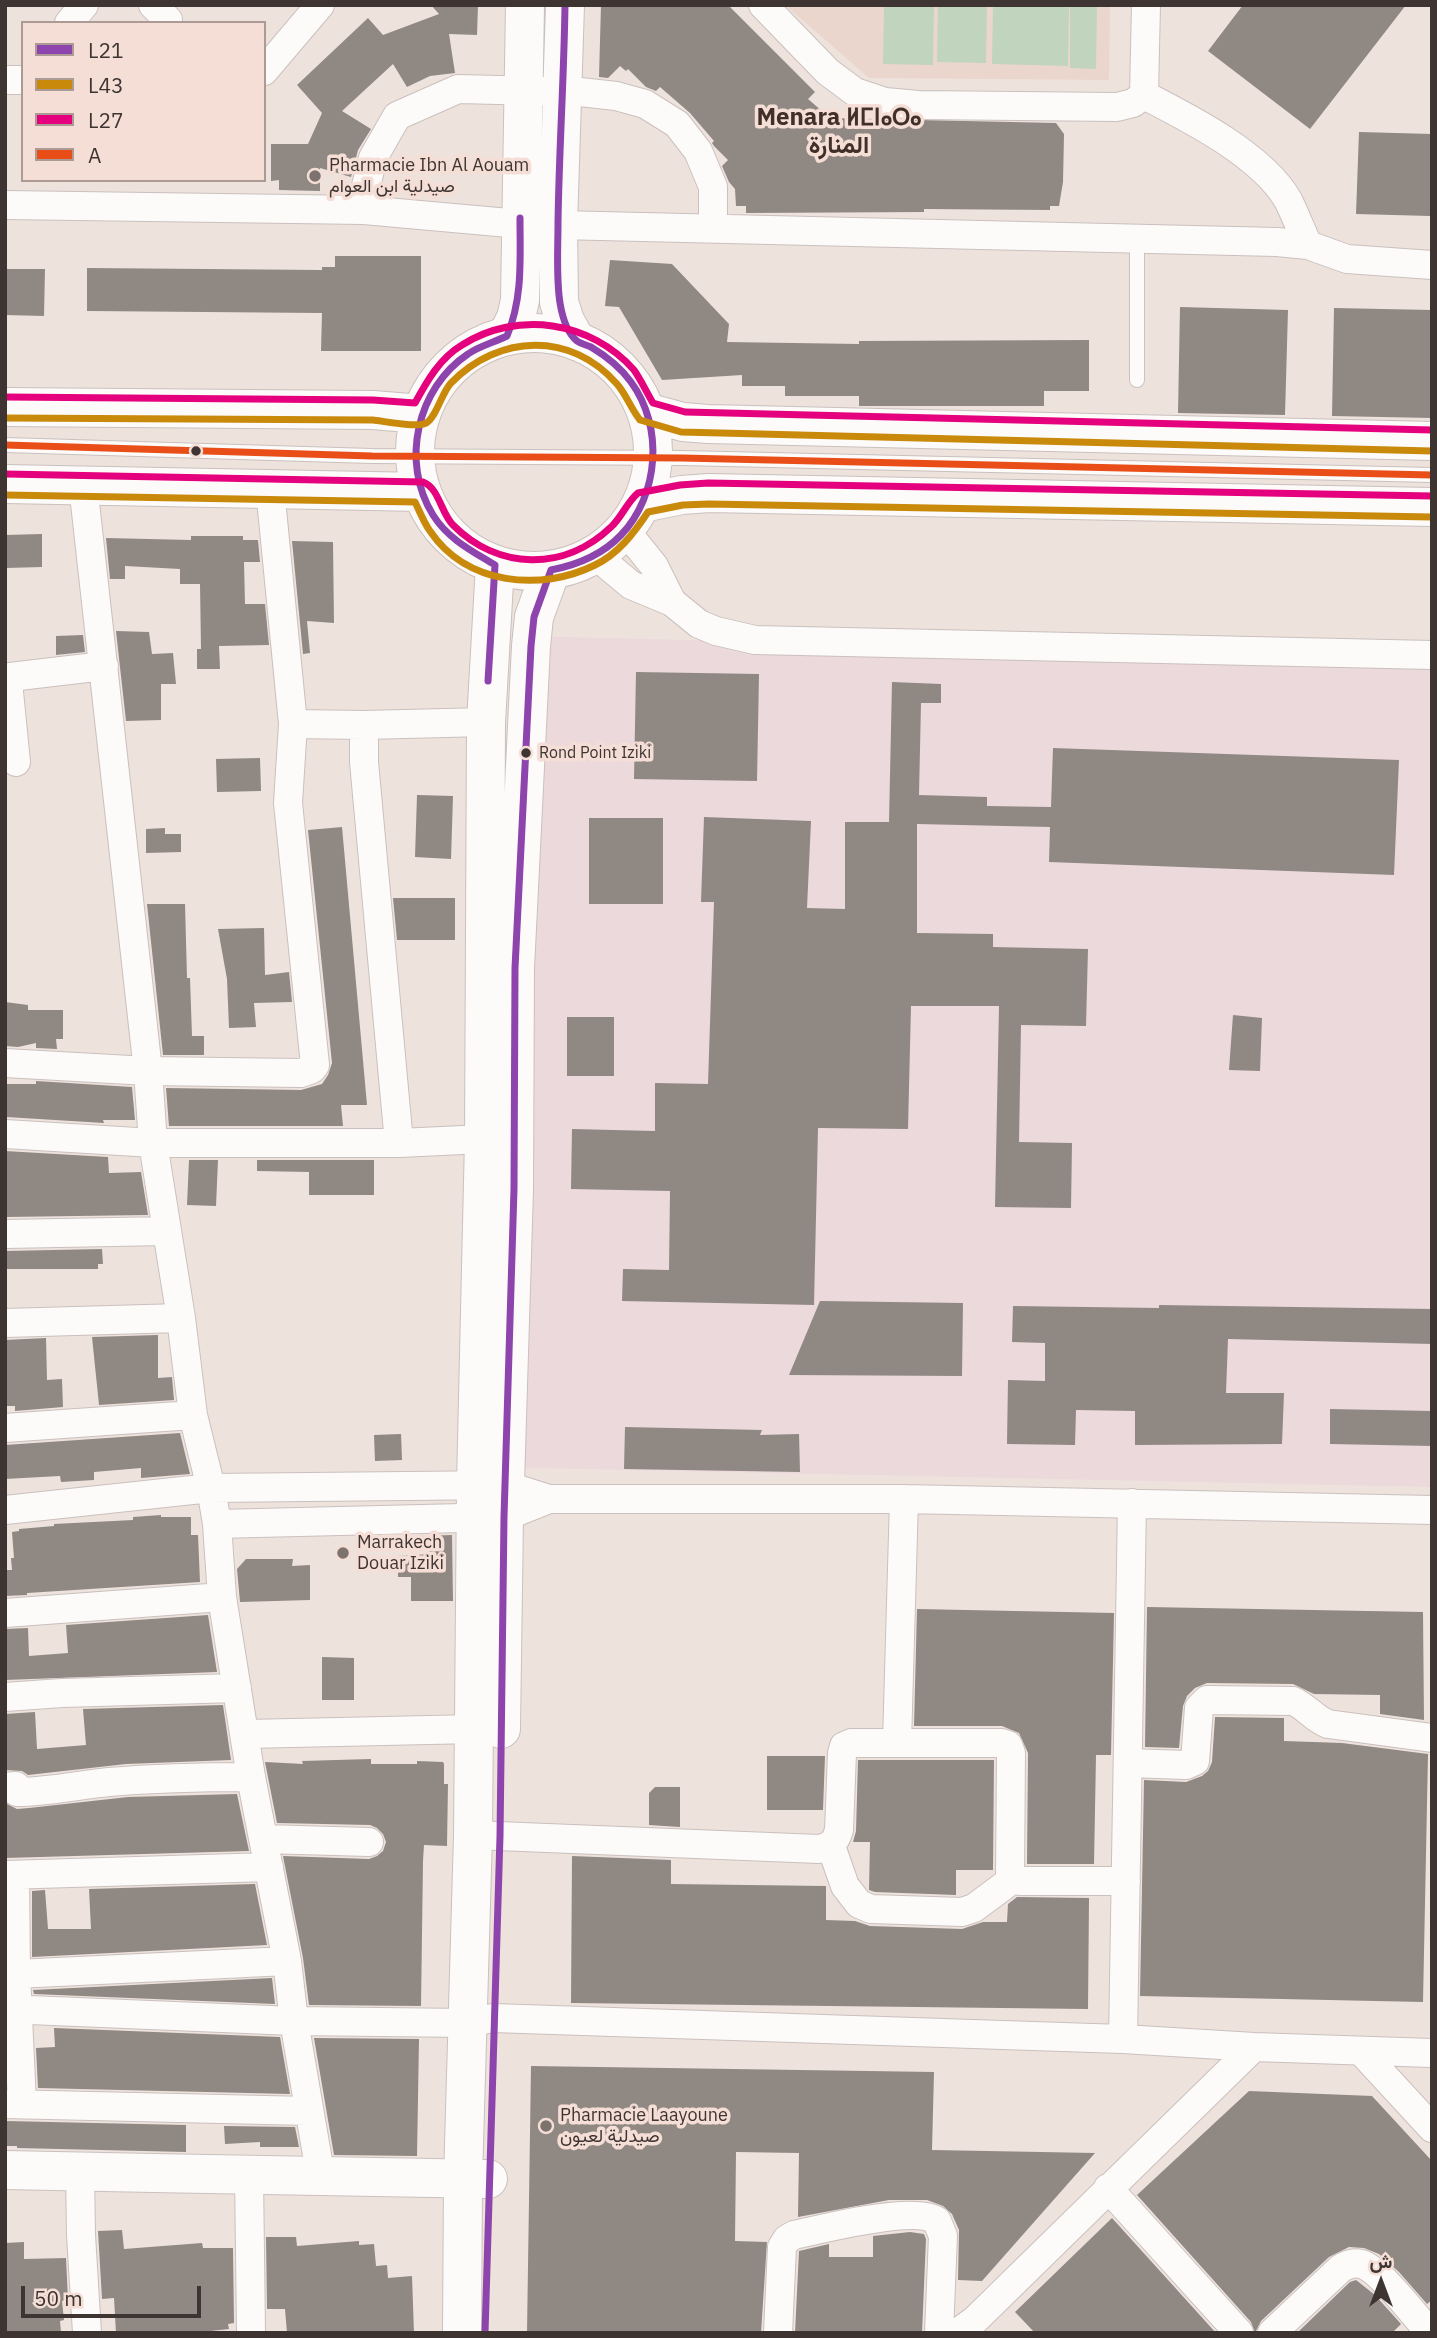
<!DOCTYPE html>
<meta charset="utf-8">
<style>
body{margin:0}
#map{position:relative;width:1437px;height:2338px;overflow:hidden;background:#eee2dd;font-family:"IBM Plex Sans",Vazirmatn,sans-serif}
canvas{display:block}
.frame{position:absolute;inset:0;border:7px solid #3e3532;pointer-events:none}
.legend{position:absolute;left:21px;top:21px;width:245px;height:161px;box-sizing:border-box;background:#f5ded6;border:2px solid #ac9a94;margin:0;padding:9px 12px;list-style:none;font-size:21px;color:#3e3532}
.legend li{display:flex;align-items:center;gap:14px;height:35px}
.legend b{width:35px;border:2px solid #ac9a94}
.north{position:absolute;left:1346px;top:2247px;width:70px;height:70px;-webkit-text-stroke:5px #f5ded6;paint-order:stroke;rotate:0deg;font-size:19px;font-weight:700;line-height:28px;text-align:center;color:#3e3532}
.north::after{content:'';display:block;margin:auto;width:24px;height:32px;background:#3e3532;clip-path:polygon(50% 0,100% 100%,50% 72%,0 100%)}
.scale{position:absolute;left:21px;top:2286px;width:180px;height:32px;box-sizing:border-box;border:4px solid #3e3532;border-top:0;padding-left:9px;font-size:21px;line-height:24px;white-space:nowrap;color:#3e3532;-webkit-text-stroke:5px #f5ded6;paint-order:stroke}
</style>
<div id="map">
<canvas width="1437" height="2338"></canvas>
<div class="frame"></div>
<ul class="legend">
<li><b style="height:9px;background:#8e44ad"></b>L21</li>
<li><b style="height:9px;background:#c98a0c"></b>L43</li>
<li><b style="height:9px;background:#e5007d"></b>L27</li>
<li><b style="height:9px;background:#e94e19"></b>A</li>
</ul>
<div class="north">ش</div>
<div class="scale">50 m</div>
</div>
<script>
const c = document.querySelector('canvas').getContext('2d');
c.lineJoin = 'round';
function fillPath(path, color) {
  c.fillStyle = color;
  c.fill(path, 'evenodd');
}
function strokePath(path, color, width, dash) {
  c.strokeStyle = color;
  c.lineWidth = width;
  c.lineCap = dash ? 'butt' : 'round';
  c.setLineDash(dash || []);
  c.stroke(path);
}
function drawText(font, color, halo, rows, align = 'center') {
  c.font = font + ' "IBM Plex Sans",Vazirmatn,"Noto Sans Tifinagh",sans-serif';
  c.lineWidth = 7;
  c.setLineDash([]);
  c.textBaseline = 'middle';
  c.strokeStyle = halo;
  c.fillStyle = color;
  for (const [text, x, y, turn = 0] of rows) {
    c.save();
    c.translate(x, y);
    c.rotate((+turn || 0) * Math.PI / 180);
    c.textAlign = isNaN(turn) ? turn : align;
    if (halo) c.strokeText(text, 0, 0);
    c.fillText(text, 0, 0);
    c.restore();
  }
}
const industrial = new Path2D(`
 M 522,636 L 1432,658 L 1432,1487 L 493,1467 Z`);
const built = new Path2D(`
 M 785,5 L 1110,5 L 1109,80 L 869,78 Z`);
const green = new Path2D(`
 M 884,5 L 934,5 L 933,65 L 883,64 Z
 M 938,5 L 987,5 L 986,63 L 937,62 Z
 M 993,5 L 1069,5 L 1068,66 L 992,64 Z
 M 1070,5 L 1097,5 L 1096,69 L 1070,68 Z`);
const building = new Path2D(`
 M 431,5 L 478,5 L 477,35 L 449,34 L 455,73 L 430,76 L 407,87 L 393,64 L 342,111 L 371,129 L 358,150 L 351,177 L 320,168 L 320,191 L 279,190 L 279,180 L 271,181 L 271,144 L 308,144 L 322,113 L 297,85 L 368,18 L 383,35 L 439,14 Z
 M 601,5 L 728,5 L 815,92 L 808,99 L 830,118 L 1056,123 L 1064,134 L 1063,182 L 1059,206 L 1050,206 L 1050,210 L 924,209 L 924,212 L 746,213 L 746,206 L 736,206 L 735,189 L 729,182 L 722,166 L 728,160 L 714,146 L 712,143 L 714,141 L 690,113 L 660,87 L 656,91 L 646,87 L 628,69 L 626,71 L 620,66 L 608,78 L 599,77 Z
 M 1243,5 L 1406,5 L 1310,129 L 1208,51 Z
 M 1359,132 L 1432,134 L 1430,216 L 1356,214 Z
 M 335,256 L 421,256 L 421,351 L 321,351 L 322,313 L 87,311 L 87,268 L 322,270 L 322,267 L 335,267 Z
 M 610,260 L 672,264 L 729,324 L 727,342 L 859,344 L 859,341 L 1089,340 L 1089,391 L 1044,391 L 1044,406 L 859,406 L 859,396 L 785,396 L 785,386 L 742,386 L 742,375 L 662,380 L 619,307 L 605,306 Z
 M 5,269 L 45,269 L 44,316 L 5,315 Z
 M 1180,307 L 1288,310 L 1285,415 L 1178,413 Z
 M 1334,308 L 1432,310 L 1432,418 L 1332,416 Z
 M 42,534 L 42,567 L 6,568 L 5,535 Z
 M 191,536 L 243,536 L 243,540 L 258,540 L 260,562 L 244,562 L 245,604 L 265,604 L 269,645 L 219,646 L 220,669 L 197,669 L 197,649 L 201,649 L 200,584 L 180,584 L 180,569 L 125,566 L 125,579 L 110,579 L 106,538 L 191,540 Z
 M 292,541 L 333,542 L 334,623 L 307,621 L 310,653 L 303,654 Z
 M 116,631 L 149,632 L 152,654 L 173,653 L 176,684 L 161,684 L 161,720 L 126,721 Z
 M 83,635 L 85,652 L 56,655 L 56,636 Z
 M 636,672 L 759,674 L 757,781 L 634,779 Z
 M 892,682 L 941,684 L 941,703 L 921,703 L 919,795 L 987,797 L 987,806 L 1051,807 L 1053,748 L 1399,760 L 1394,875 L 1049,862 L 1050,827 L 917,824 L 917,933 L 993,934 L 993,947 L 1088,949 L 1086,1026 L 1021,1025 L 1019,1142 L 1072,1143 L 1071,1208 L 995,1207 L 999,1006 L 911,1006 L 908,1129 L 818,1128 L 814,1305 L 622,1301 L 623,1269 L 669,1270 L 670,1191 L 571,1189 L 572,1129 L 655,1131 L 655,1083 L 708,1084 L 714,902 L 701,902 L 704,817 L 811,821 L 807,908 L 845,909 L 845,822 L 889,822 Z
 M 260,758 L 261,791 L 217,792 L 216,759 Z
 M 417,795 L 453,796 L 451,859 L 415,857 Z
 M 589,818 L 663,818 L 663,904 L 589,904 Z
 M 342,827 L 367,1105 L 341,1105 L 343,1126 L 169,1126 L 166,1088 L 301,1090 L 322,1084 L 328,1075 L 332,1063 L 308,830 Z
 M 165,828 L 165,834 L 181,834 L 181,852 L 146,853 L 146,829 Z
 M 393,898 L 455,898 L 455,940 L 397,940 Z
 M 147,904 L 185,904 L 187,978 L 190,978 L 192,1036 L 204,1036 L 204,1055 L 163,1055 Z
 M 264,928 L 265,975 L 289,972 L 292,1002 L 254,1003 L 256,1027 L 229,1028 L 227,979 L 218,929 Z
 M 5,1002 L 28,1005 L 28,1010 L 63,1010 L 63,1039 L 56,1039 L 57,1049 L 36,1048 L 36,1043 L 18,1047 L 5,1046 Z
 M 1233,1015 L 1262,1018 L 1260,1071 L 1229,1070 Z
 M 567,1017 L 614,1017 L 614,1076 L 567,1076 Z
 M 36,1081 L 132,1087 L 135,1120 L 103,1120 L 104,1123 L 6,1117 L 6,1084 L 36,1084 Z
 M 5,1151 L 108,1157 L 109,1173 L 141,1172 L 148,1215 L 5,1217 Z
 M 189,1160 L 218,1160 L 216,1206 L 187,1205 Z
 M 257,1160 L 374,1160 L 374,1195 L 309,1195 L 309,1172 L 257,1171 Z
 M 102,1249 L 103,1264 L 98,1264 L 98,1269 L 5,1269 L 5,1251 Z
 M 820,1301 L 963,1303 L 962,1376 L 789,1375 Z
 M 1159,1305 L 1432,1309 L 1432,1344 L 1228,1339 L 1226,1393 L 1284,1393 L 1282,1444 L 1135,1445 L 1135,1411 L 1076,1410 L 1075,1445 L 1007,1444 L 1008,1380 L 1045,1381 L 1045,1343 L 1012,1342 L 1013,1306 L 1159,1308 Z
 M 158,1335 L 158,1378 L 172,1377 L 174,1400 L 99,1405 L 92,1337 Z
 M 46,1338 L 47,1380 L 62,1379 L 63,1407 L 15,1411 L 15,1406 L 5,1406 L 5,1340 Z
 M 1330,1409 L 1432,1411 L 1432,1446 L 1330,1444 Z
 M 625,1427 L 762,1430 L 760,1435 L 799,1434 L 800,1472 L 624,1469 Z
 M 180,1433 L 190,1474 L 141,1478 L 141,1468 L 94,1472 L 94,1480 L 61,1482 L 60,1476 L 5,1479 L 5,1445 Z
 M 401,1434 L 402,1460 L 375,1461 L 374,1435 Z
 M 161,1515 L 161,1517 L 191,1517 L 191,1535 L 198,1535 L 200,1582 L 27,1593 L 27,1595 L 5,1596 L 5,1570 L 12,1570 L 11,1558 L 14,1558 L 12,1532 L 19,1531 L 19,1529 L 54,1526 L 54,1524 L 133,1520 L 133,1517 Z
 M 452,1535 L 453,1601 L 411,1601 L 411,1577 L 398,1577 L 398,1556 L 431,1554 L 420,1536 Z
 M 246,1559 L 293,1559 L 292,1566 L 310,1565 L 310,1600 L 240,1602 L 237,1569 Z
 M 1147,1607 L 1423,1612 L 1424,1720 L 1380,1714 L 1380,1695 L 1314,1694 L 1293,1684 L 1207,1683 L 1195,1688 L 1187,1696 L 1183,1706 L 1179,1748 L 1145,1747 Z
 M 917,1609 L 1114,1613 L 1111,1755 L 1096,1755 L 1094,1864 L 1027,1864 L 1028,1753 L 1019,1733 L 1002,1726 L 914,1726 Z
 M 208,1615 L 217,1672 L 5,1680 L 5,1629 L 28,1628 L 29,1656 L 68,1653 L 66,1625 Z
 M 322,1657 L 354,1658 L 354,1700 L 322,1700 Z
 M 223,1705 L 231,1760 L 126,1764 L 28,1775 L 22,1771 L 5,1770 L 5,1714 L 35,1712 L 37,1749 L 86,1745 L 83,1709 Z
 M 1215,1717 L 1284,1718 L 1284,1741 L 1342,1743 L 1428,1754 L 1423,2002 L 1140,1996 L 1144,1780 L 1186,1782 L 1202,1776 L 1208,1771 L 1212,1762 Z
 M 767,1756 L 825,1756 L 823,1810 L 767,1810 Z
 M 371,1759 L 371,1764 L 417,1764 L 417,1761 L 443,1762 L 444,1764 L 444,1784 L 448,1784 L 447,1846 L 424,1845 L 423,1861 L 421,2006 L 309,2005 L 303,1958 L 283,1856 L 369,1859 L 377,1856 L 383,1851 L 386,1842 L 383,1834 L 377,1828 L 370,1825 L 277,1823 L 265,1762 L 303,1764 L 302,1761 Z
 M 858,1760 L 994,1760 L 993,1870 L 956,1870 L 956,1895 L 875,1892 L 869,1890 L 870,1842 L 853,1842 L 856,1831 Z
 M 655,1787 L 680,1787 L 680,1827 L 649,1825 L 649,1793 Z
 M 237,1794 L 249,1851 L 5,1858 L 5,1803 L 17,1809 L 29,1808 L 128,1797 Z
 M 572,1856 L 671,1860 L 671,1884 L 826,1886 L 826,1920 L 855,1921 L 870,1926 L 962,1929 L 983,1922 L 1007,1922 L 1008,1904 L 1017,1897 L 1089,1898 L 1088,2009 L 571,2003 Z
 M 255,1884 L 267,1945 L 32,1957 L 32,1891 L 45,1890 L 48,1929 L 91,1929 L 89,1889 Z
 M 272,1978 L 275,2004 L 34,1994 L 33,1990 Z
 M 54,2028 L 280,2037 L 290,2094 L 38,2088 L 36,2048 L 55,2047 Z
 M 314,2038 L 419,2039 L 417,2156 L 334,2155 Z
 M 531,2066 L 934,2072 L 932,2150 L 1095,2153 L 982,2281 L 958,2280 L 959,2230 L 952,2214 L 943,2206 L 927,2200 L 889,2200 L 798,2217 L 799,2153 L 736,2152 L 735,2241 L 767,2242 L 761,2333 L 527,2333 Z
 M 1249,2091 L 1372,2096 L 1432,2161 L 1432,2300 L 1427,2304 L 1399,2272 L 1379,2254 L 1364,2248 L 1349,2247 L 1329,2257 L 1261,2321 L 1255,2333 L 1251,2322 L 1137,2195 Z
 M 5,2121 L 186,2125 L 186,2152 L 17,2148 L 17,2146 L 5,2146 Z
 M 224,2126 L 295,2127 L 299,2147 L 260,2147 L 260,2142 L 225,2144 Z
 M 1112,2218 L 1216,2333 L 1035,2333 L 1015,2312 Z
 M 122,2230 L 124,2249 L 202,2243 L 203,2248 L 233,2248 L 234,2323 L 228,2324 L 229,2329 L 192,2333 L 116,2333 L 114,2298 L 102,2299 L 98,2231 Z
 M 910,2232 L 924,2234 L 926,2239 L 922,2333 L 795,2333 L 799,2251 L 829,2244 L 829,2257 L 873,2257 L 873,2236 Z
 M 266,2237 L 296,2237 L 297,2246 L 359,2241 L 359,2245 L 374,2244 L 376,2266 L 387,2265 L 388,2278 L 412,2276 L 414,2333 L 287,2333 L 285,2309 L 267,2309 Z
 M 24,2242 L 24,2259 L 66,2258 L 68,2300 L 62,2301 L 64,2320 L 60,2321 L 61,2333 L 5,2333 L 5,2243 Z
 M 1356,2280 L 1375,2295 L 1401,2324 L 1392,2333 L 1297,2333 L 1350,2282 Z`);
const lane = new Path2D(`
 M 1137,238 L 1137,380
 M 5,445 L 372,456 L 682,458 L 1432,475`);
const street = new Path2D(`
 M 153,5 L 168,20
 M 763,5 L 828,72 L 855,92 L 885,102 L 918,105 L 1117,107 L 1133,103 L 1144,95
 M 69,23 L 84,5
 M 264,71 L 320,5
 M 5,80 L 23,80
 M 1144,95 C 1189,118 1262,155 1288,200 C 1295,214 1301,230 1308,245
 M 1144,95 L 1146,5
 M 5,205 L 364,210 L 520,224
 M 364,210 L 365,190 L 373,158 L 397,116 L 458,89 L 580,92 L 616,96 L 645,104 L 677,124 L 698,151 L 713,187 L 713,227
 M 558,225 L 1277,242 L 1308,245 L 1347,259 L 1432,265
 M 83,485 L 148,1071 L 153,1143 L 181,1318 L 193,1415 L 211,1488 L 217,1524 L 222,1597 L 251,1777 L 287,1961 L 294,2021 L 321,2178
 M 625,530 L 654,566 L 672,602
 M 595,555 L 631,585 L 672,602 L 699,624 L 716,631 L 755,640 L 1432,655
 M 293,724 L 364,725
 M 16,762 L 8,682 L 10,677 L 104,666
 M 5,1063 L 148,1071 L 301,1073 L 312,1069 L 315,1065 L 288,803 L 293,724 L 270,489
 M 5,1134 L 153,1143 L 399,1143 L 484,1139
 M 399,1143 L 364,762 L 364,725 L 486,722
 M 5,1234 L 167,1231
 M 5,1323 L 181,1318
 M 5,1428 L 193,1415
 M 549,1499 L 904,1499 L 1432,1510
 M 5,1510 L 211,1488 L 505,1485 L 549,1499 L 504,1517 L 217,1524
 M 5,1613 L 222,1597
 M 5,1697 L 62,1693 L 237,1688
 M 246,1734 L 475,1729
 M 897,1743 L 904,1499
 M 1128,1763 L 1186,1765 L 1195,1761 L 1199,1708 L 1207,1700 L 1293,1701 C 1307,1707 1314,1719 1328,1724 L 1432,1738
 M 5,1787 L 16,1786 L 17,1792 C 48,1792 78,1785 109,1782 C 157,1778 204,1777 251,1777
 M 473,1835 L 819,1849 C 831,1846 835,1843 839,1830 L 842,1753 L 844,1746 L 851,1743 L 1002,1743 L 1008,1745 L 1011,1753 L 1010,1877 L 1020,1881 L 1126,1881
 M 264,1839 L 369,1842
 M 831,1846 L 845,1886 L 859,1904 L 871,1909 L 962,1912 L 974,1908 L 1013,1879
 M 5,1875 L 269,1867
 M 15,1875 L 16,1974 L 22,2103
 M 16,1974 L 287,1961
 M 5,2009 L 294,2021 L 467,2023 L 493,2018 L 1123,2039 L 1254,2047 L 1432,2053
 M 1123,2039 L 1132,1503
 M 1361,2051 L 1432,2128
 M 5,2104 L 308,2111
 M 80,2171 L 81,2235 L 87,2333
 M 249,2174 L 251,2333
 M 1108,2188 L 1239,2333
 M 778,2333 L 782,2247 L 787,2239 L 794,2235 C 821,2229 916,2205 937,2221 L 943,2236 L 939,2333
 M 957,2333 L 975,2320 L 1254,2047
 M 1272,2333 L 1340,2269 C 1346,2265 1353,2262 1361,2264 C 1379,2268 1416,2317 1430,2333`);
const secondary = new Path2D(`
 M 565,5 L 558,225 L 559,302 L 565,321 L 576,341
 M 507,336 L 516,318 L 520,300 L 525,5
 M 501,1729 L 504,1517 L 514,1189 L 515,968 L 531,646 L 534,617 L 551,570
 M 5,2170 C 166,2173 327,2177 488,2179
 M 462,2333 L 463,2179 L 473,1835 L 476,1484 L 484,1139 L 486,722 L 495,565`);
const primary = new Path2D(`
 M415 452a119 119 0 1 1 238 0a119 119 0 1 1-238 0Z
 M 5,407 L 373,410 L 421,414
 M 646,412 L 683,422 L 708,424 L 1432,441
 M 5,484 L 422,492
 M 642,503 L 682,495 L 709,493 L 1432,507`);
const bus1 = new Path2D(`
 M 488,681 L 495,565 C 472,551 448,539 433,515 C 400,462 417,388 468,354 C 479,346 495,342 507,336 C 523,298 520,259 520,218
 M 485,2333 L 500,1836 L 504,1517 L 514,1189 L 515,968 L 531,646 L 534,617 L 551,570 C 577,565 602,555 621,535 C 659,495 664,427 631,382 C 621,368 606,356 591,347 C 587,345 581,344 577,341 C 567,333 562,315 560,303 C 556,278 558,249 558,223 C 559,151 564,78 565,5`);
const bus2 = new Path2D(`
 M 5,418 L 373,420 C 383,421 418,428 426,423 C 436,418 442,392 451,383 C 499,334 571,331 617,384 C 626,394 631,409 640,420 L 681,432 L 1432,451
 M 5,495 L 415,502 C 420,512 424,523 430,531 C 466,585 541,592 595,565 C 618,554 634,533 648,512 L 683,505 L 709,504 L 1432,517`);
const bus3 = new Path2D(`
 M 5,397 L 373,400 L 415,403 C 427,381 440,358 462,345 C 517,310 591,321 634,370 C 641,380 647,393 653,403 L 685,412 L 1432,430
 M 5,474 L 423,482 C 439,488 441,513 453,525 C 498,570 564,572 611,527 C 622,517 627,502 638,493 L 680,485 L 708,483 L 1432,496`);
const bus4 = new Path2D(`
 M 5,445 L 372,456 L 682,458 L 1432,475`);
const markers = [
 [315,176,7,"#7c726e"],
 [196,451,6,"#3e3532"],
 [526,753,6,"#3e3532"],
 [343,1553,7,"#7c726e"],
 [546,2126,7,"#7c726e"]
];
const busNames = [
 ["Rond Point Iziki",539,753]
];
const poiNames = [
 ["Pharmacie Ibn Al Aouam",329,166],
 ["صيدلية ابن العوام",329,187],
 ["Marrakech",357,1543],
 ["Douar Iziki",357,1564],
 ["Pharmacie Laayoune",560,2116],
 ["صيدلية لعيون",560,2137]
];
const districtNames = [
 ["Menara ⵍⵎⵏⴰⵔⴰ",839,118],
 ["المنارة",839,146]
];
fillPath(industrial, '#ecd9dc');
fillPath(built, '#ebd6ce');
fillPath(green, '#c0d4be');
fillPath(building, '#908883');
strokePath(lane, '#cac0bd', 16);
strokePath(street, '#cac0bd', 30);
strokePath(secondary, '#cac0bd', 40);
strokePath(primary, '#cac0bd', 40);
strokePath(lane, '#fcfbfa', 14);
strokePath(street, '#fcfbfa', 28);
strokePath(secondary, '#fcfbfa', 38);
strokePath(primary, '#fcfbfa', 38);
strokePath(bus1, '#8e44ad', 7);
strokePath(bus2, '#c98a0c', 7);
strokePath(bus3, '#e5007d', 7);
strokePath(bus4, '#e94e19', 7);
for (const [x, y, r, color] of markers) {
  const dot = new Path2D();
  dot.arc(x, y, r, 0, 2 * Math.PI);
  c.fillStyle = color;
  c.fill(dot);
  strokePath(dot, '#f5ded6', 2.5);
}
drawText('16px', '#3e3532', '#f5ded6', busNames, 'left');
drawText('18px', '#3e3532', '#f5ded6', poiNames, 'left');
drawText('bold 24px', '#41302a', '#f5ded6', districtNames);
</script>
